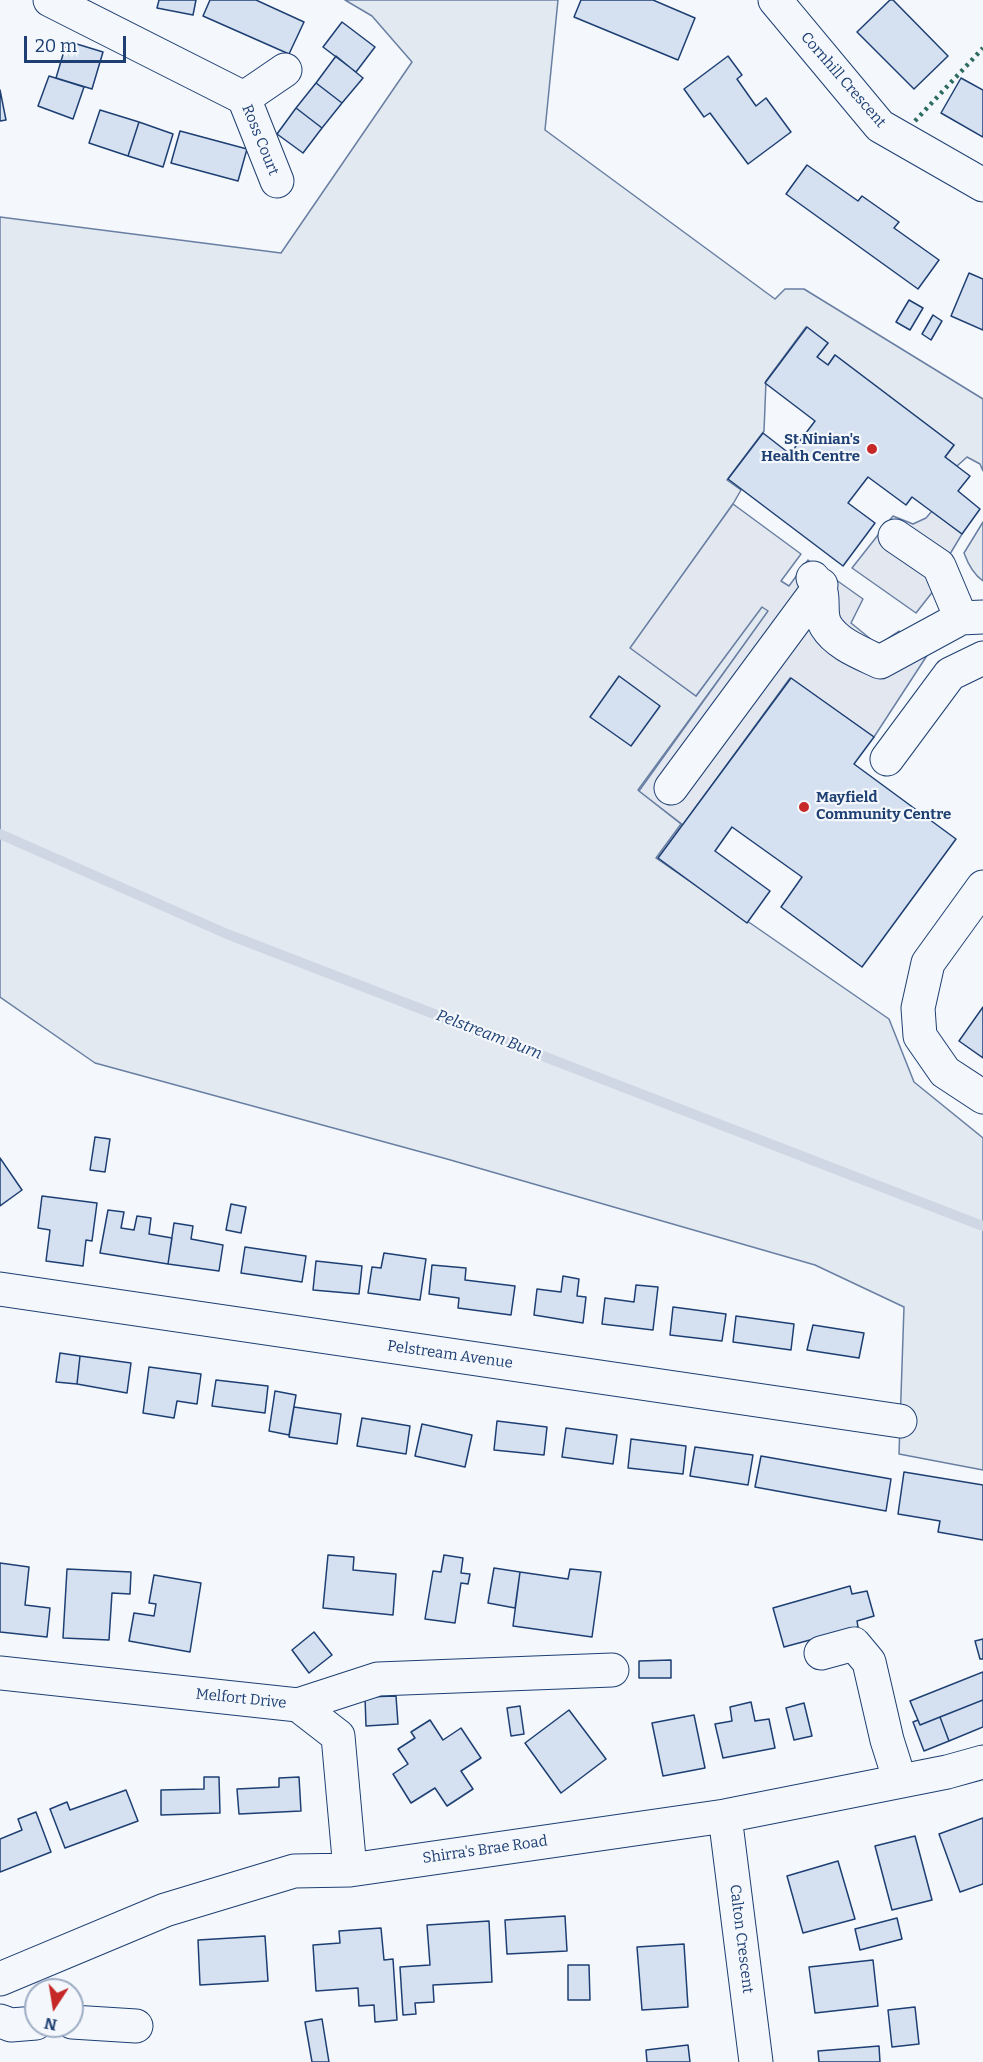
<!DOCTYPE html>
<style>
body{margin:0}
#map{position:relative;width:983px;height:2062px;overflow:hidden;background:#f4f7fb;font-family:Bitter,serif}
canvas{display:block}
.north{position:absolute;left:24px;top:1978px;width:60px;height:60px;box-sizing:border-box;background:#f4f7fb;border:2px solid #9eadc5;border-radius:50%;rotate:192deg;font-size:16px;font-weight:700;line-height:24px;text-align:center;color:#1d3f73}
.north::after{content:'';display:block;margin:auto;width:21px;height:27px;background:#c62828;clip-path:polygon(50% 0,100% 100%,50% 72%,0 100%)}
.scale{position:absolute;left:24px;top:36px;width:102px;height:27px;box-sizing:border-box;border:3px solid #1d3f73;border-top:0;padding-left:8px;font-size:18px;line-height:21px;white-space:nowrap;color:#1d3f73;-webkit-text-stroke:4px #f4f7fb;paint-order:stroke}
</style>
<div id="map">
<canvas width="983" height="2062"></canvas>
<div class="north">N</div>
<div class="scale">20 m</div>
</div>
<script>
const c = document.querySelector('canvas').getContext('2d');
c.lineJoin = 'round';
function fillPath(path, color) {
  c.fillStyle = color;
  c.fill(path, 'evenodd');
}
function strokePath(path, color, width, dash) {
  c.strokeStyle = color;
  c.lineWidth = width;
  c.lineCap = dash ? 'butt' : 'round';
  c.setLineDash(dash || []);
  c.stroke(path);
}
function drawText(font, color, halo, rows, align = 'center') {
  c.font = font + ' Bitter,serif';
  c.lineWidth = 4.5;
  c.setLineDash([]);
  c.textBaseline = 'middle';
  c.strokeStyle = halo;
  c.fillStyle = color;
  for (const [text, x, y, turn = 0] of rows) {
    c.save();
    c.translate(x, y);
    c.rotate((+turn || 0) * Math.PI / 180);
    c.textAlign = isNaN(turn) ? turn : align;
    if (halo) c.strokeText(text, 0, 0);
    c.fillText(text, 0, 0);
    c.restore();
  }
}
const green = new Path2D(`
 M 345,0 L 558,0 L 545,130 L 775,299 L 785,289 L 804,289 L 983,399 L 983,471 L 980,464 L 967,457 L 957,466 L 945,457 L 954,445 L 835,355 L 828,365 L 817,357 L 828,343 L 806,327 L 766,381 L 764,431 L 727,480 L 741,490 L 733,504 L 631,648 L 696,696 L 762,606 L 769,611 L 638,790 L 681,824 L 656,858 L 889,1019 L 914,1082 L 983,1138 L 983,1470 L 899,1454 L 904,1307 L 815,1265 L 447,1159 L 95,1063 L 0,997 L 0,217 L 281,253 L 412,62 L 372,16 Z
 M 983,522 L 983,581 C 973,574 968,564 964,553 Z`);
const parking = new Path2D(`
 M 733,504 L 801,554 L 781,581 L 789,586 L 808,560 L 863,599 L 851,623 L 878,645 L 899,631 L 928,654 L 874,737 L 790,678 L 683,825 L 639,791 L 768,611 L 762,607 L 696,696 L 630,648 Z
 M 932,511 L 962,534 L 950,554 L 952,567 L 916,613 L 852,568 L 893,516 L 913,524 L 926,518 Z`);
const stream = new Path2D(`
 M 0,834 L 227,934 L 983,1226`);
const building = new Path2D(`
 M 196,0 L 193,15 L 157,8 L 159,0 Z
 M 210,0 L 256,0 L 304,22 L 289,54 L 203,16 Z
 M 581,0 L 653,0 L 695,18 L 678,60 L 574,17 Z
 M 890,0 L 893,0 L 948,56 L 914,89 L 857,32 Z
 M 342,22 L 375,47 L 356,72 L 323,47 Z
 M 67,41 L 103,52 L 92,89 L 56,78 Z
 M 336,56 L 363,78 L 342,103 L 316,83 Z
 M 728,56 L 742,75 L 737,79 L 756,106 L 766,98 L 791,132 L 748,164 L 710,113 L 704,117 L 684,89 Z
 M 49,76 L 84,87 L 73,119 L 38,106 Z
 M 961,78 L 983,90 L 983,137 L 941,113 Z
 M 316,83 L 342,103 L 322,128 L 296,108 Z
 M 0,90 L 6,120 L 0,121 Z
 M 296,108 L 322,128 L 303,153 L 277,134 Z
 M 100,110 L 139,122 L 128,156 L 89,143 Z
 M 139,122 L 173,134 L 163,167 L 128,156 Z
 M 180,131 L 247,149 L 238,181 L 171,163 Z
 M 807,165 L 858,201 L 862,196 L 899,222 L 894,228 L 939,260 L 918,289 L 786,194 Z
 M 969,273 L 983,279 L 983,330 L 951,316 Z
 M 909,300 L 923,308 L 910,330 L 896,322 Z
 M 933,315 L 942,321 L 931,340 L 922,334 Z
 M 807,327 L 828,343 L 817,357 L 828,365 L 835,355 L 954,445 L 945,457 L 970,476 L 958,491 L 980,509 L 962,534 L 912,497 L 906,505 L 868,477 L 848,503 L 875,523 L 843,566 L 728,479 L 763,433 L 790,454 L 815,421 L 765,383 Z
 M 619,676 L 660,706 L 631,746 L 590,717 Z
 M 791,678 L 874,737 L 854,764 L 956,839 L 862,967 L 781,907 L 802,877 L 732,827 L 715,851 L 770,891 L 747,923 L 658,858 Z
 M 983,1007 L 983,1058 L 959,1041 Z
 M 95,1137 L 110,1139 L 105,1172 L 90,1170 Z
 M 0,1158 L 22,1190 L 0,1206 Z
 M 42,1196 L 97,1203 L 92,1241 L 86,1240 L 83,1266 L 46,1261 L 50,1230 L 38,1228 Z
 M 231,1204 L 246,1207 L 241,1233 L 226,1230 Z
 M 108,1210 L 124,1212 L 121,1228 L 134,1230 L 137,1216 L 151,1218 L 149,1234 L 172,1238 L 168,1264 L 100,1253 Z
 M 174,1223 L 193,1226 L 191,1239 L 223,1245 L 219,1271 L 168,1264 Z
 M 245,1247 L 306,1256 L 302,1282 L 241,1273 Z
 M 384,1253 L 426,1259 L 420,1300 L 368,1293 L 372,1267 L 381,1268 Z
 M 316,1261 L 362,1266 L 359,1294 L 313,1290 Z
 M 432,1265 L 466,1268 L 465,1280 L 515,1286 L 511,1315 L 458,1308 L 459,1298 L 429,1294 Z
 M 563,1276 L 579,1279 L 577,1296 L 586,1297 L 583,1323 L 534,1315 L 537,1289 L 561,1292 Z
 M 636,1285 L 658,1287 L 653,1330 L 602,1324 L 605,1298 L 634,1302 Z
 M 673,1307 L 726,1314 L 722,1341 L 670,1335 Z
 M 736,1316 L 794,1324 L 791,1350 L 733,1342 Z
 M 813,1325 L 864,1333 L 859,1358 L 807,1350 Z
 M 60,1353 L 80,1356 L 77,1384 L 56,1382 Z
 M 80,1356 L 131,1363 L 127,1393 L 77,1384 Z
 M 149,1367 L 201,1374 L 197,1404 L 177,1401 L 174,1418 L 143,1413 Z
 M 216,1380 L 268,1386 L 265,1413 L 212,1406 Z
 M 275,1391 L 296,1395 L 289,1435 L 269,1431 Z
 M 294,1407 L 341,1414 L 337,1444 L 289,1437 Z
 M 362,1418 L 410,1426 L 406,1454 L 357,1446 Z
 M 497,1421 L 547,1427 L 544,1455 L 494,1450 Z
 M 422,1424 L 472,1435 L 465,1467 L 415,1456 Z
 M 566,1428 L 617,1435 L 613,1464 L 562,1457 Z
 M 631,1439 L 686,1446 L 683,1474 L 628,1468 Z
 M 695,1447 L 753,1455 L 748,1485 L 690,1476 Z
 M 761,1456 L 891,1479 L 886,1511 L 755,1487 Z
 M 904,1472 L 983,1485 L 983,1540 L 938,1532 L 940,1521 L 898,1514 Z
 M 328,1555 L 354,1557 L 353,1570 L 396,1574 L 393,1615 L 323,1608 Z
 M 444,1555 L 463,1558 L 461,1573 L 470,1574 L 468,1584 L 461,1583 L 455,1623 L 425,1619 L 433,1571 L 441,1572 Z
 M 0,1563 L 29,1567 L 25,1605 L 50,1608 L 47,1637 L 0,1632 Z
 M 494,1568 L 520,1572 L 515,1608 L 488,1603 Z
 M 67,1569 L 131,1572 L 130,1594 L 112,1593 L 109,1640 L 63,1638 Z
 M 570,1569 L 601,1572 L 592,1637 L 513,1626 L 520,1572 L 568,1579 Z
 M 154,1575 L 201,1583 L 190,1652 L 129,1641 L 134,1613 L 154,1616 L 156,1604 L 149,1603 Z
 M 850,1586 L 852,1594 L 867,1591 L 874,1616 L 857,1621 L 858,1627 L 784,1647 L 773,1608 Z
 M 314,1632 L 332,1655 L 309,1673 L 292,1650 Z
 M 983,1639 L 983,1659 L 980,1659 L 975,1641 Z
 M 671,1660 L 671,1678 L 639,1678 L 639,1661 Z
 M 983,1672 L 983,1700 L 920,1725 L 910,1701 Z
 M 396,1696 L 398,1724 L 366,1726 L 365,1697 Z
 M 983,1700 L 983,1727 L 949,1741 L 940,1717 Z
 M 751,1702 L 755,1721 L 769,1719 L 775,1748 L 723,1758 L 715,1724 L 732,1721 L 730,1707 Z
 M 804,1703 L 812,1736 L 794,1740 L 786,1708 Z
 M 520,1706 L 524,1734 L 511,1736 L 507,1708 Z
 M 569,1710 L 606,1759 L 561,1793 L 525,1743 Z
 M 694,1715 L 705,1768 L 663,1776 L 652,1723 Z
 M 940,1717 L 949,1741 L 924,1751 L 913,1722 L 918,1720 L 920,1725 Z
 M 430,1720 L 443,1740 L 461,1728 L 481,1758 L 461,1771 L 473,1789 L 447,1806 L 435,1788 L 411,1803 L 393,1774 L 408,1764 L 398,1749 L 415,1738 L 411,1732 Z
 M 204,1777 L 219,1777 L 220,1813 L 161,1815 L 161,1790 L 204,1789 Z
 M 299,1777 L 301,1811 L 239,1814 L 237,1789 L 279,1787 L 279,1778 Z
 M 126,1790 L 138,1821 L 65,1848 L 50,1809 L 67,1802 L 70,1810 Z
 M 36,1812 L 51,1852 L 0,1872 L 0,1839 L 22,1830 L 18,1819 Z
 M 983,1818 L 983,1884 L 960,1892 L 939,1834 Z
 M 915,1836 L 932,1900 L 892,1910 L 875,1846 Z
 M 838,1861 L 855,1919 L 803,1933 L 787,1876 Z
 M 565,1916 L 567,1951 L 507,1954 L 505,1920 Z
 M 897,1918 L 902,1939 L 860,1950 L 855,1929 Z
 M 489,1921 L 492,1982 L 433,1985 L 434,2002 L 415,2003 L 416,2014 L 403,2015 L 400,1967 L 430,1965 L 427,1925 Z
 M 381,1928 L 384,1960 L 393,1959 L 397,2020 L 375,2022 L 374,2005 L 359,2006 L 358,1988 L 316,1991 L 313,1945 L 340,1943 L 339,1931 Z
 M 265,1936 L 268,1981 L 200,1985 L 198,1940 Z
 M 684,1944 L 688,2007 L 642,2010 L 637,1947 Z
 M 873,1960 L 878,2006 L 815,2013 L 809,1967 Z
 M 568,1965 L 589,1965 L 590,2000 L 568,2000 Z
 M 915,2007 L 919,2044 L 892,2047 L 888,2010 Z
 M 322,2019 L 329,2062 L 312,2062 L 305,2022 Z
 M 688,2045 L 690,2062 L 647,2062 L 646,2050 Z
 M 879,2046 L 880,2062 L 819,2062 L 818,2051 Z`);
const minor = new Path2D(`
 M 50,0 L 244,98 L 277,181
 M 775,0 L 880,126 L 983,185
 M 244,98 L 285,70
 M 895,536 L 939,566 L 961,618
 M 813,578 C 829,594 817,611 826,626 C 837,644 861,653 880,662 L 961,618 L 983,617
 M 887,759 L 950,674 L 983,658
 M 671,788 L 821,585
 M 983,887 L 928,963 L 918,1008 L 920,1036 L 945,1072 L 983,1097
 M 0,1289 L 900,1421
 M 821,1653 L 854,1644 L 869,1662 L 887,1740 L 900,1781
 M 0,1673 L 298,1705 L 338,1736 L 350,1870
 M 298,1705 L 378,1679 L 612,1670
 M 725,1816 L 756,2062
 M 0,1979 L 165,1910 L 294,1871 L 350,1870 L 725,1816 L 947,1772 L 983,1762
 M 0,2021 L 11,2025 L 36,2023
 M 72,2022 L 136,2026`);
const hedge = new Path2D(`
 M 915,121 L 983,48`);
const markers = [
 [872,449,6,"#c62828"],
 [804,807,6,"#c62828"]
];
const streetNames = [
 ["Cornhill Crescent",843,80,49],
 ["Ross Court",260,140,68],
 ["Pelstream Avenue",450,1355,8],
 ["Melfort Drive",241,1699,6],
 ["Shirra's Brae Road",485,1850,-8],
 ["Calton Crescent",741,1939,83]
];
const poiNames = [
 ["St Ninian's",860,440],
 ["Health Centre",860,457],
 ["Mayfield",816,798,"left"],
 ["Community Centre",816,815,"left"]
];
const waterNames = [
 ["Pelstream Burn",489,1035,21]
];
fillPath(green, '#e3e9f0');
strokePath(green, '#687fa3', 1.5);
fillPath(parking, '#e3e8f0');
strokePath(parking, '#687fa3', 1.5);
strokePath(stream, '#cfd7e4', 10);
fillPath(building, '#d5e0f0');
strokePath(building, '#1d3f73', 1.5);
strokePath(minor, '#1d3f73', 35);
strokePath(minor, '#f4f7fb', 33);
strokePath(hedge, '#2c6c60', 4.5, [3, 4.5]);
for (const [x, y, r, color] of markers) {
  const dot = new Path2D();
  dot.arc(x, y, r, 0, 2 * Math.PI);
  c.fillStyle = color;
  c.fill(dot);
  strokePath(dot, '#f4f7fb', 2);
}
drawText('15px', '#1d3f73', '#f4f7fb', streetNames);
drawText('bold 15px', '#1d3f73', '#f4f7fb', poiNames, 'right');
drawText('italic 16px', '#1d3f73', '#f4f7fb', waterNames);
</script>
